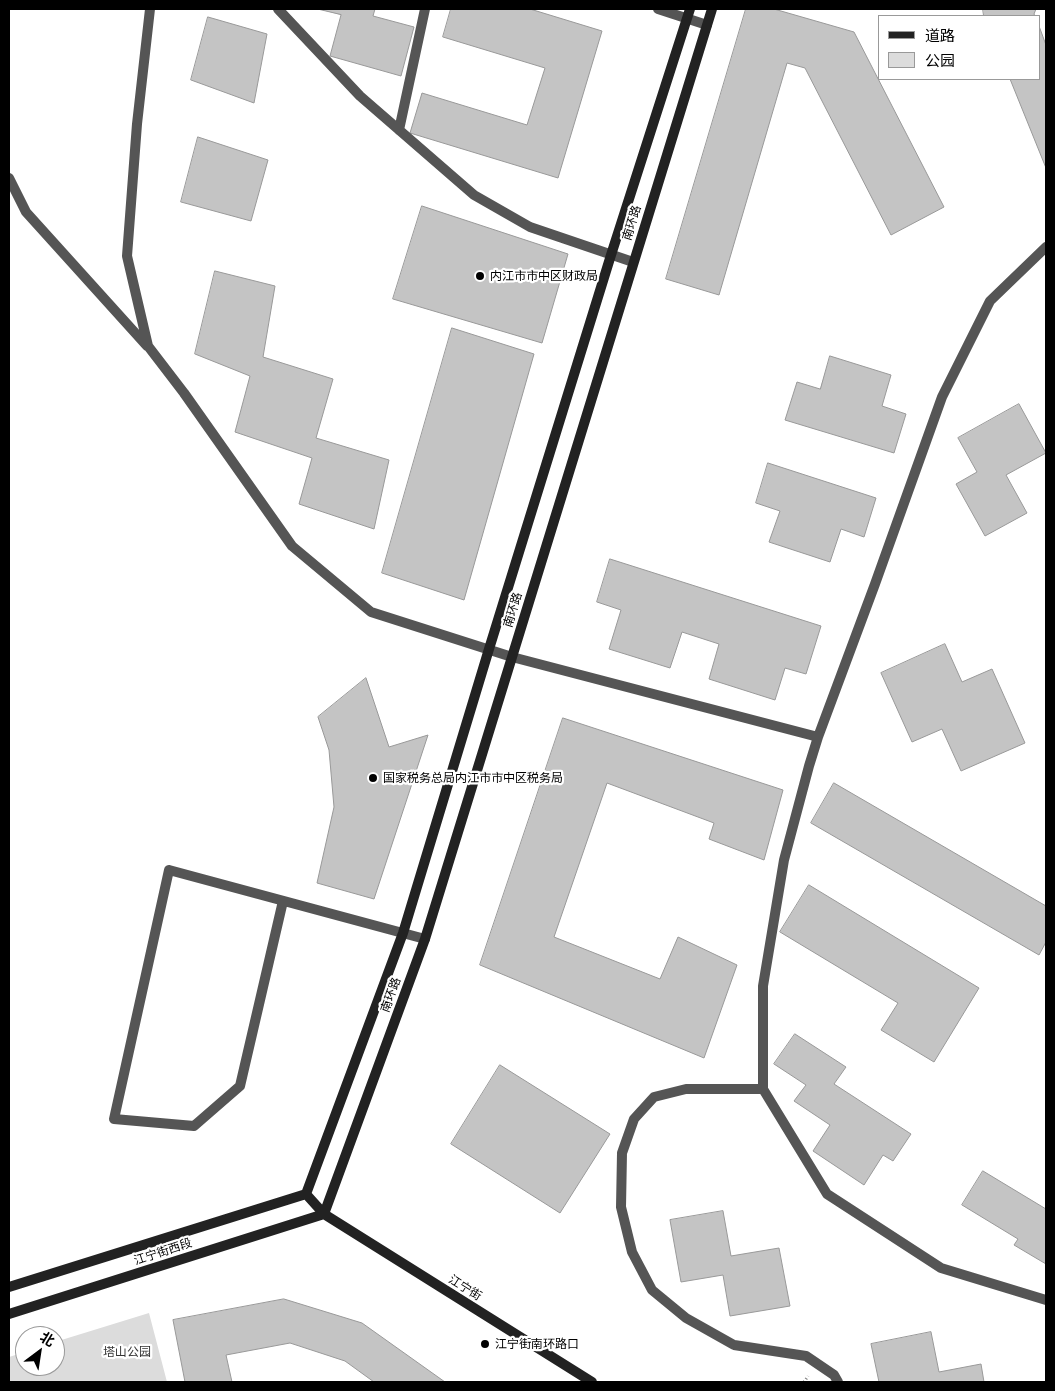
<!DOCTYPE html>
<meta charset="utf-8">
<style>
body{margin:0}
#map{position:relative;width:1055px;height:1391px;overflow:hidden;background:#fff;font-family:Mulish,"Noto Sans SC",sans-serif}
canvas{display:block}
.frame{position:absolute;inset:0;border:10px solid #000;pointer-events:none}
.legend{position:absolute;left:878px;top:15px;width:162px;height:65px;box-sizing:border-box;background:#fff;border:1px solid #999;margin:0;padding:6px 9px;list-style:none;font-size:15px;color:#000}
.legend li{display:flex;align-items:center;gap:10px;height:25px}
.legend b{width:25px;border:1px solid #999}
.north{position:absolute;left:15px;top:1326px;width:50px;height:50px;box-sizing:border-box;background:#fff;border:1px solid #999;border-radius:50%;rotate:31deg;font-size:14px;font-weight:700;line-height:20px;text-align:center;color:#000}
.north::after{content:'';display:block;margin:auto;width:18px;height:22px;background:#000;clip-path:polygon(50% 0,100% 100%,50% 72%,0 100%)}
</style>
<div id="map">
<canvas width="1055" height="1391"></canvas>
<div class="frame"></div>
<ul class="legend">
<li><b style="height:6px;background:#222"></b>道路</li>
<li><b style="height:14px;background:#dcdcdc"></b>公园</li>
</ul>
<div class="north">北</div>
</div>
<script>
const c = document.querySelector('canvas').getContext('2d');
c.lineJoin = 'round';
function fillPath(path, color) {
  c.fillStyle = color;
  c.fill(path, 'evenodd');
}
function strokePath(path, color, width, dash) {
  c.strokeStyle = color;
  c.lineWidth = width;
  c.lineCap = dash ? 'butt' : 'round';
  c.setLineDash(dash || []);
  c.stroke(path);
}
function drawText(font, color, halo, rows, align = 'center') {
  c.font = font + ' Mulish,"Noto Sans SC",sans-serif';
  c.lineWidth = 4.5;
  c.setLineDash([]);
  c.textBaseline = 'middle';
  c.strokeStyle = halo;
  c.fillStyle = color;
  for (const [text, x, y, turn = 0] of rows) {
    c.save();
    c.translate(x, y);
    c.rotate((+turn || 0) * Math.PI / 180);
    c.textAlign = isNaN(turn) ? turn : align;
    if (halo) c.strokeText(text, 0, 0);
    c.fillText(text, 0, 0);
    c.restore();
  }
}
const green = new Path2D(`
 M 149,1313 L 167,1382 L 9,1382 L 9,1357 L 25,1352 L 25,1366 L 55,1366 L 55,1342 Z`);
const building = new Path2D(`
 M 318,9 L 375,9 L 373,16 L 414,27 L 401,76 L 330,56 L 341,15 Z
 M 451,9 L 530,9 L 602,31 L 558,178 L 410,133 L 422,93 L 527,125 L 545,68 L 443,37 Z
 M 746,9 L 774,9 L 854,32 L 944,207 L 891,235 L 805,68 L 787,63 L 719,295 L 666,279 Z
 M 983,9 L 1036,9 L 1034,14 L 1035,16 L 984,16 Z
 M 208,17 L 267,34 L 254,103 L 191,80 Z
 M 1039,26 L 1046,45 L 1046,168 L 1010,79 L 1039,79 Z
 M 198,137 L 268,160 L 251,221 L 181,202 Z
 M 422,206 L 568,254 L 542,343 L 393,299 Z
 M 215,271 L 275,286 L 263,357 L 333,379 L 316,438 L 389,460 L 374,529 L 299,504 L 312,458 L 235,432 L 250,376 L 195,354 Z
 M 452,328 L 534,354 L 464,600 L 382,573 Z
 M 830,356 L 891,375 L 882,406 L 906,414 L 894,453 L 785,420 L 797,382 L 820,389 Z
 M 1019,404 L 1046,453 L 1006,475 L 1027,513 L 985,536 L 956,484 L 977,472 L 958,438 Z
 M 768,463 L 876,498 L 864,537 L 841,529 L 830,562 L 769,542 L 780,511 L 756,503 Z
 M 610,559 L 821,626 L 806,674 L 785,668 L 775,700 L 709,679 L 719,644 L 682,632 L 670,668 L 609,649 L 621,610 L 597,602 Z
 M 945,644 L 962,682 L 992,669 L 1025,743 L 961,771 L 942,729 L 912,742 L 881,673 Z
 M 366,678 L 389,747 L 428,735 L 374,899 L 317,883 L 334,807 L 329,750 L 318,717 Z
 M 563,718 L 783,790 L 764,860 L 709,839 L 714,823 L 607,783 L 554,937 L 660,979 L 678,937 L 737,965 L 704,1058 L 480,965 Z
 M 834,783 L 1046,906 L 1046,942 L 1039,955 L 811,823 Z
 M 809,885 L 979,988 L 934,1062 L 881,1030 L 898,1003 L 780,932 Z
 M 795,1034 L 846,1067 L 834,1084 L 911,1134 L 893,1161 L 883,1155 L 864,1185 L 813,1151 L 830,1125 L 794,1101 L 806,1085 L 774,1064 Z
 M 500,1065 L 610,1134 L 560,1213 L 451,1144 Z
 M 983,1171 L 1046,1209 L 1046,1264 L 1014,1245 L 1018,1239 L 962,1205 Z
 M 723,1211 L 731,1256 L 779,1248 L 790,1306 L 730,1316 L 723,1275 L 681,1282 L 670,1220 Z
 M 284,1299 L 362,1323 L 445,1382 L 374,1382 L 345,1361 L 290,1343 L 226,1355 L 232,1382 L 185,1382 L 173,1320 Z
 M 931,1332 L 939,1372 L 981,1364 L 984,1382 L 879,1382 L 871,1344 Z`);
const path = new Path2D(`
 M 804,1382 L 808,1376`);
const street = new Path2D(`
 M 150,9 L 137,124 L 127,256 L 148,346 L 184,393 L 292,546 L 371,612 L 512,657 L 818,737 L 809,766 L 784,860 L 763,986 L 763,1089 L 827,1194 L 941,1268 L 1046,1300
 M 278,9 L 360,96 L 474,195 L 530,227 L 633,262
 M 658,9 L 707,25
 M 399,130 L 425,9
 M 9,178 L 26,212 L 147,346
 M 818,737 L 875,584 L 942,397 L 990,301 L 1046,247
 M 283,901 L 240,1086 L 194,1126 L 114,1119 L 169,870 L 425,939
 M 763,1089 L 686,1089 L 654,1097 L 634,1119 L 622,1153 L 621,1207 L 632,1252 L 652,1290 L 686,1318 L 734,1345 L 806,1356 L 834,1375 L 838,1382`);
const secondary = new Path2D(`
 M 306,1194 L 403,933 L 489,649 L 611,255 L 690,9
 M 306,1194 L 324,1214 L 592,1382
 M 324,1214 L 425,939 L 712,9
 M 9,1287 L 306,1194
 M 9,1314 L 324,1214`);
const markers = [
 [480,276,5,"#000"],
 [373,778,5,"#000"],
 [485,1344,5,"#000"]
];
const streetNames = [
 ["南环路",632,223,-73],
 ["南环路",513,610,-73],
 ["南环路",391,995,-70],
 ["江宁街西段",163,1252,-18],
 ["江宁街",465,1288,32]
];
const poiNames = [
 ["内江市市中区财政局",490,276],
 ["国家税务总局内江市市中区税务局",383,778],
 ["江宁街南环路口",495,1344]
];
const parkNames = [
 ["塔山公园",127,1352]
];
fillPath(green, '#dcdcdc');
fillPath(building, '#c4c4c4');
strokePath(building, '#999', 1);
strokePath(path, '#777', 3, [1, 2.5]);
strokePath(street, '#555', 10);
strokePath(secondary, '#222', 10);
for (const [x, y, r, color] of markers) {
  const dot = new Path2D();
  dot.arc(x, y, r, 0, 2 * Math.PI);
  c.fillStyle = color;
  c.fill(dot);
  strokePath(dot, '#fff', 2);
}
drawText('12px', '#000', '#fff', streetNames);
drawText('12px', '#000', '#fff', poiNames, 'left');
drawText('12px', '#333', '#fff', parkNames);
</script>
